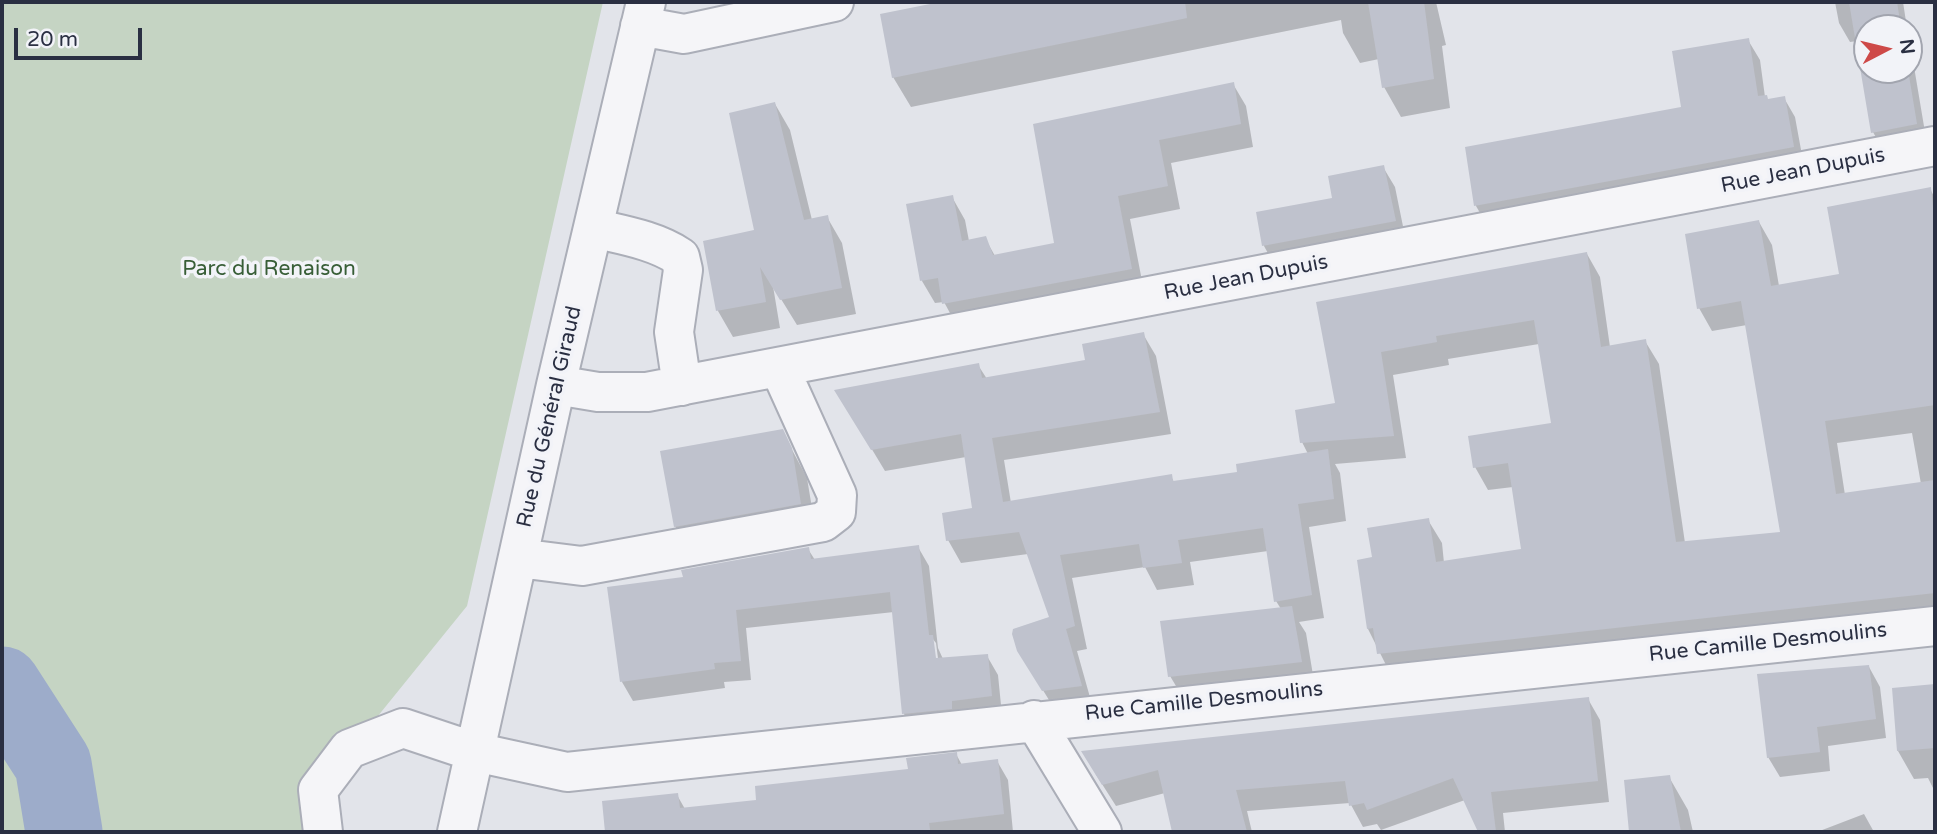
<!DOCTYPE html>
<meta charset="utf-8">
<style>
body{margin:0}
#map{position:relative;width:1937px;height:834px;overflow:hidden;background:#e2e4ea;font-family:"Varela Round",sans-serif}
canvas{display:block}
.frame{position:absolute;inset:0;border:4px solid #2a2f42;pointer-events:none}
.north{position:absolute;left:1853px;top:14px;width:70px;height:70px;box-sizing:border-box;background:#f2f3f8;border:2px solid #a2a5af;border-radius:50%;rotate:83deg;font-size:19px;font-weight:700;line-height:28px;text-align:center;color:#2a2f42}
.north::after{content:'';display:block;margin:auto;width:24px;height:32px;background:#ce4948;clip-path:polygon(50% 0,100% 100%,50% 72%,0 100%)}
.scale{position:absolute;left:14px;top:28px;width:128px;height:32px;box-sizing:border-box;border:4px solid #2a2f42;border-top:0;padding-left:9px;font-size:21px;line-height:24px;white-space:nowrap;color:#2a2f42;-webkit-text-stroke:5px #f2f3f8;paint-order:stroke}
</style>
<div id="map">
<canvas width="1937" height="834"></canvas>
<div class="frame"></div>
<div class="north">N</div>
<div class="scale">20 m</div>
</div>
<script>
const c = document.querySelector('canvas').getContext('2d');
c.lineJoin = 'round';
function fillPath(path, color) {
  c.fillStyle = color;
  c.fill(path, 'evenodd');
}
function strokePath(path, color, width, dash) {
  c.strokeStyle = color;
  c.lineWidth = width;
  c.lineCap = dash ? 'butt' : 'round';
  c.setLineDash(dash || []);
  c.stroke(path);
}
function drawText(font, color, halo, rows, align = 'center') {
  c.font = font + ' "Varela Round",sans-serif';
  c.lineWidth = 7;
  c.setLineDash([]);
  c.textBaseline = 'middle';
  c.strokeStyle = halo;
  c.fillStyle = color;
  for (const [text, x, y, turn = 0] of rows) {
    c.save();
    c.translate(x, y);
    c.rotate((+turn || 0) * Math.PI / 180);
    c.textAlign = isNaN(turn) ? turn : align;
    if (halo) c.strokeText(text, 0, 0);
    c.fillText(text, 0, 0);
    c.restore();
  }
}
const green = new Path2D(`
 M 2,2 L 603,2 L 467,606 L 318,790 L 326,832 L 2,832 Z`);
const shadow = new Path2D(`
 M 948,2 L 1436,2 L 1446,45 L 1442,46 L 1450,108 L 1401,117 L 1384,87 L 1379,59 L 1360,63 L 1343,33 L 1341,20 L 911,107 L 893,77 L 882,16 Z
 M 1835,2 L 1903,2 L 1907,28 L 1867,28 L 1867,70 L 1909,70 L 1909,37 L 1927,144 L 1884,152 L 1873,132 L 1857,41 L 1850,42 L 1839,23 Z
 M 1748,40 L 1760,60 L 1765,97 L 1769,101 L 1784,98 L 1795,117 L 1804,166 L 1487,225 L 1476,206 L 1467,148 L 1683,108 Z
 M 1233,84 L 1246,106 L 1253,147 L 1171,163 L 1180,209 L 1130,219 L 1144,291 L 957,326 L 944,302 L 935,303 L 922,281 L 908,205 L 952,197 L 965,220 L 969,241 L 985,238 L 995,256 L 1056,245 L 1035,125 Z
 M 775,104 L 790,130 L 812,220 L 827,217 L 842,243 L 856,314 L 797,325 L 773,286 L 780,328 L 733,337 L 718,311 L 705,242 L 757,231 Z
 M 1383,167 L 1395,187 L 1406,241 L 1275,266 L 1264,246 L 1258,214 L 1334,199 Z
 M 1930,189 L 1935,198 L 1935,617 L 1392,677 L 1368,629 L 1374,558 L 1428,520 L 1442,543 L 1444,563 L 1523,551 L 1513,487 L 1488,490 L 1475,467 L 1553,425 L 1539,344 L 1448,359 L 1449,365 L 1393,375 L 1406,458 L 1335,464 L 1340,473 L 1346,521 L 1309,527 L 1324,618 L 1299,622 L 1306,633 L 1315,687 L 1185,701 L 1170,676 L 1281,609 L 1276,601 L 1268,551 L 1190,562 L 1194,585 L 1157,590 L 1145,567 L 1072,578 L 1087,649 L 1077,651 L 1093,708 L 1057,713 L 1033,674 L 1051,618 L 1028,554 L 961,563 L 948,540 L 974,509 L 966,457 L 885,471 L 850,413 L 978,365 L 987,379 L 1087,361 L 1143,334 L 1156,356 L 1171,434 L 1004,460 L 1011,503 L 1171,476 L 1174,482 L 1240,474 L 1308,454 L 1302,442 L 1337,405 L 1318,303 L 1587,254 L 1600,277 L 1610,347 L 1645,341 L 1659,364 L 1685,543 L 1782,534 L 1747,325 L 1712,331 L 1699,308 L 1759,222 L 1772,245 L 1779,286 L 1841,276 ZM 1912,433 L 1921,484 L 1845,495 L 1837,443 Z
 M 782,431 L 807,478 L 816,532 L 691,554 L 675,526 Z
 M 918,547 L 929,566 L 938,648 L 943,659 L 987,656 L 998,675 L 1002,715 L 915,733 L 904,714 L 894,612 L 746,628 L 751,680 L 724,682 L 725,688 L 633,701 L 622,682 L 609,589 L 685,579 L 808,549 L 815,560 ZM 932,638 L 936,643 L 939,666 L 936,666 Z
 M 1869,667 L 1880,687 L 1886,738 L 1828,746 L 1830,771 L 1780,777 L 1768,757 Z
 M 1935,685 L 1935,792 L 1928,778 L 1914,779 L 1898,751 L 1894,690 Z
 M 1588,699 L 1600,720 L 1609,802 L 1503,813 L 1505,832 L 1480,832 L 1465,800 L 1381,830 L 1377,824 L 1363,827 L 1350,803 L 1247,811 L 1252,832 L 1174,832 L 1165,793 L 1116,806 L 1095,773 Z
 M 956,754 L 962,765 L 997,761 L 1008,780 L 1013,832 L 607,832 L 604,803 L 677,795 L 685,809 L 757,802 L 909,771 Z
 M 1669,777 L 1688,810 L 1693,832 L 1631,832 L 1626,781 Z
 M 1864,814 L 1874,832 L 1817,832 Z`);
const river = new Path2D(`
 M 2,685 L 53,764 L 64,832`);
const building = new Path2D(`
 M 940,2 L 1185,2 L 1187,18 L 892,78 L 880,14 Z
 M 1368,2 L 1424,2 L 1434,79 L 1382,88 Z
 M 1849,2 L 1897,2 L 1901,28 L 1867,28 L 1867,70 L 1908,70 L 1917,124 L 1871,133 Z
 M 1749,38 L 1758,96 L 1767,95 L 1768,99 L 1785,96 L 1794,147 L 1474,206 L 1465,147 L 1681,107 L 1672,51 Z
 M 1234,82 L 1241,124 L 1159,140 L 1168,186 L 1118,196 L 1132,269 L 942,304 L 938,278 L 920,281 L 906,204 L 953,195 L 962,241 L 986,236 L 993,255 L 1054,243 L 1033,124 Z
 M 775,102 L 804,220 L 828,215 L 842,288 L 780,300 L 760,267 L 766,302 L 716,311 L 703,241 L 754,230 L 729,113 Z
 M 1384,165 L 1396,221 L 1262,246 L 1256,212 L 1332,198 L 1328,176 Z
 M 1931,187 L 1935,230 L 1935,405 L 1825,421 L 1836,494 L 1935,480 L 1935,593 L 1377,654 L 1373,628 L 1367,629 L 1357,560 L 1372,557 L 1367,528 L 1429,518 L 1436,562 L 1521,549 L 1508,463 L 1473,468 L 1468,436 L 1551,423 L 1534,320 L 1436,336 L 1437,342 L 1381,352 L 1394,436 L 1300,443 L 1295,410 L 1335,403 L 1316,302 L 1587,252 L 1601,347 L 1646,339 L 1676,542 L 1780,532 L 1741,301 L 1697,309 L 1685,234 L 1759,220 L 1771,286 L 1839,274 L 1827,207 Z
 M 1144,332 L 1160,412 L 992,438 L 1003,502 L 1172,474 L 1173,481 L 1237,472 L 1236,464 L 1328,449 L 1334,499 L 1298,504 L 1312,595 L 1274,602 L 1263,528 L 1178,540 L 1182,563 L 1143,568 L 1139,544 L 1060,555 L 1075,626 L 1066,629 L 1082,686 L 1042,691 L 1017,651 L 1012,634 L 1013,629 L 1049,617 L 1019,532 L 946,541 L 942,513 L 972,508 L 961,434 L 871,450 L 834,390 L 979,363 L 982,378 L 1085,360 L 1082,344 Z
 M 783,429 L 792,448 L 801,504 L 674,527 L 660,451 Z
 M 919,545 L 929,635 L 933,635 L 936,658 L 988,654 L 992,696 L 952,701 L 952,709 L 902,714 L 890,592 L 736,610 L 741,661 L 714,663 L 715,669 L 620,682 L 607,587 L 683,577 L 681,570 L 809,547 L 811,559 Z
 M 1292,606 L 1302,662 L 1168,677 L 1160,621 Z
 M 1869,665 L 1876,719 L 1817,727 L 1820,752 L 1767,758 L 1757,674 Z
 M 1935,684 L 1935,748 L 1897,751 L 1892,688 Z
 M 1589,697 L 1598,781 L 1491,792 L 1496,832 L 1478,832 L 1453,778 L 1367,810 L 1364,803 L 1349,806 L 1345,781 L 1236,790 L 1247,832 L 1172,832 L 1158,770 L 1102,785 L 1081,751 Z
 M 957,752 L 958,764 L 998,759 L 1004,814 L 929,823 L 930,830 L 911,832 L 605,832 L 602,801 L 678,793 L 680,808 L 756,800 L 755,786 L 908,769 L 906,758 Z
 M 1670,775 L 1681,832 L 1629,832 L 1624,780 Z`);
const minor = new Path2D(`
 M 640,26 L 684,34 L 834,2
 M 593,228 C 622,235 655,240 680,257 L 683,270 L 674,332 L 682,386
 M 556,385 L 598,392 L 647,392 L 1935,146
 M 518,558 L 582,566 L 823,522 L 836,512 L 837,495 L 779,367
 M 1034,720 L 1102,832
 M 323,832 L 318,790 L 349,749 L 403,728 L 475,752 L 567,772 L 1935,626
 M 457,832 L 556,385 L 646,2`);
const streetNames = [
 ["Rue Jean Dupuis",1803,171,-11],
 ["Rue Jean Dupuis",1246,278,-11],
 ["Rue du Général Giraud",550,417,-77],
 ["Rue Camille Desmoulins",1768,643,-6],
 ["Rue Camille Desmoulins",1204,702,-6]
];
const parkNames = [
 ["Parc du Renaison",269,269]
];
fillPath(green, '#c5d4c3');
fillPath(shadow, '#0003');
strokePath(river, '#9dacca', 77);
fillPath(building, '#bfc2cd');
strokePath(minor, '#abaeb8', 42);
strokePath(minor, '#f5f5f8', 38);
drawText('21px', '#2a2f42', '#f2f3f8', streetNames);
drawText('21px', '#385e37', '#f2f3f8', parkNames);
</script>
